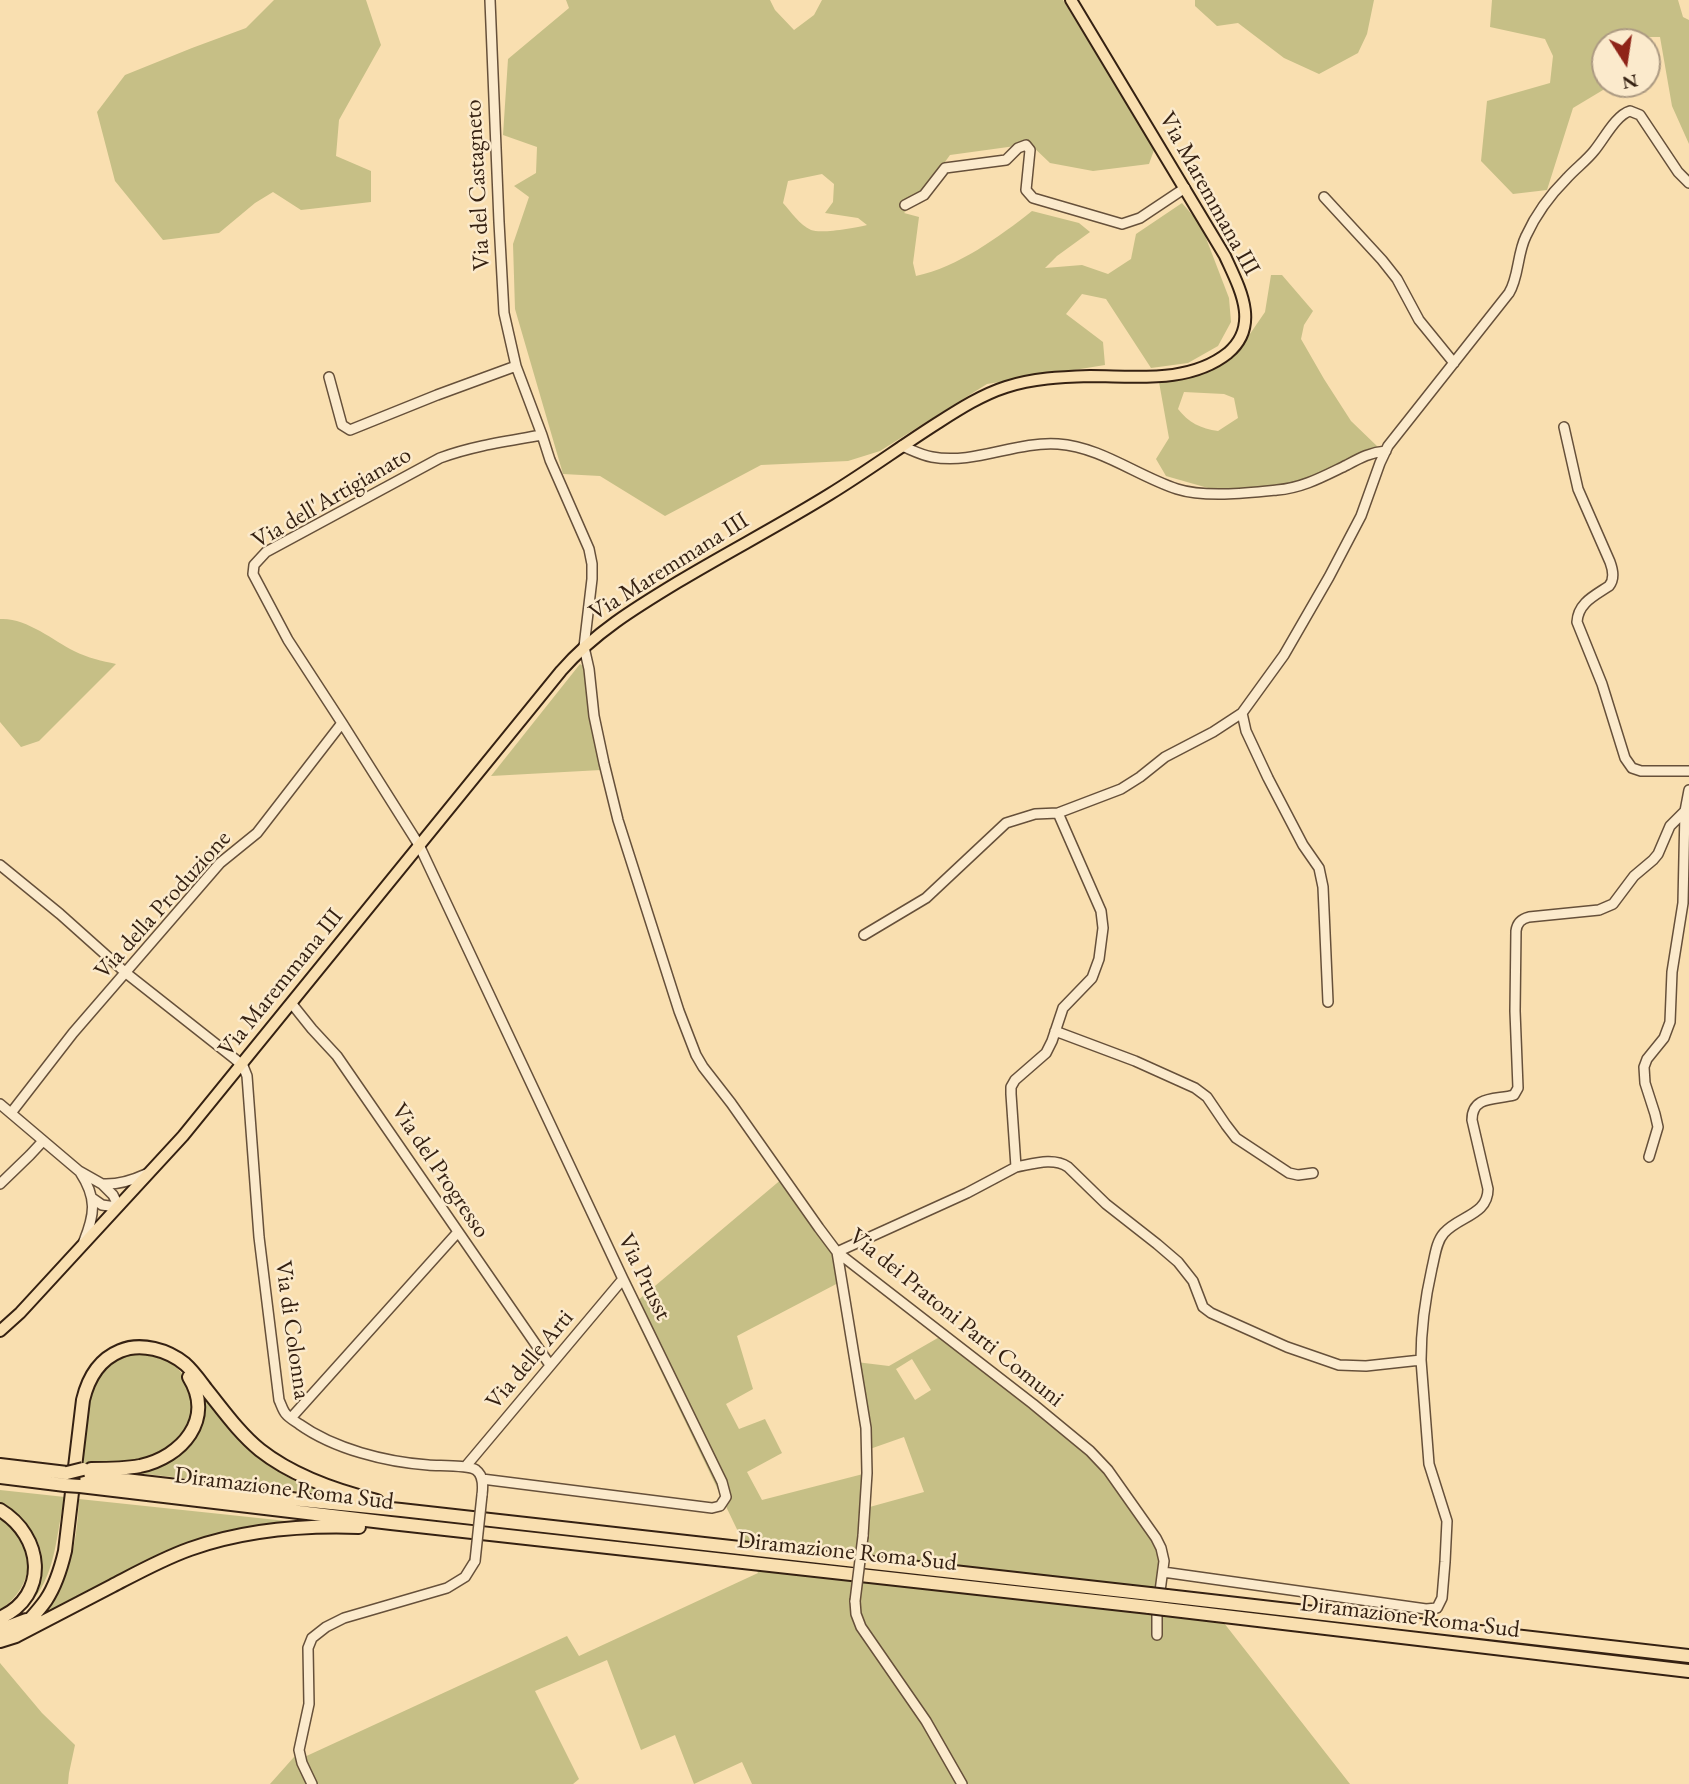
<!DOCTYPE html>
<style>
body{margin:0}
#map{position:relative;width:1689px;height:1784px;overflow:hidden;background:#f9dfb0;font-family:"EB Garamond",serif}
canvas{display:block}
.north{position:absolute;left:1591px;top:28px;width:70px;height:70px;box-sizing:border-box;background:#fbeacc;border:2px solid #ac9a82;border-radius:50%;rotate:168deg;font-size:19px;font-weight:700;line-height:28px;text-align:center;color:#352112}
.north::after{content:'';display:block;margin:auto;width:24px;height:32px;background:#8f2418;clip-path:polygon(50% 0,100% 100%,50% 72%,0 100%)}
</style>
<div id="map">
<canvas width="1689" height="1784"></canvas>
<div class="north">N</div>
</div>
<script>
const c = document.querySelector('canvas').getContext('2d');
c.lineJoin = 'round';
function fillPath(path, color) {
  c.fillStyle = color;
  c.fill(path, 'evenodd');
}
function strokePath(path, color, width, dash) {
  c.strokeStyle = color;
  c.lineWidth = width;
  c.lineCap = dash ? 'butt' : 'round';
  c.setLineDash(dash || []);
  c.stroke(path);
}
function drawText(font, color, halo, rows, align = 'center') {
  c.font = font + ' "EB Garamond",serif';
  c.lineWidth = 5;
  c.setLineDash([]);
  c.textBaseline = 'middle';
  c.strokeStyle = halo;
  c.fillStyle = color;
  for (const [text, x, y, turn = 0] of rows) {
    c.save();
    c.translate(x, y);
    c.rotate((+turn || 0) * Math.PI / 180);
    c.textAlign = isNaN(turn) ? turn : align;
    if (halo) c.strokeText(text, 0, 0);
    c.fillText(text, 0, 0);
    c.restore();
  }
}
const green = new Path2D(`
 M 274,0 L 366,0 L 381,45 L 339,120 L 336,156 L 371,171 L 371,202 L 301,210 L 273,192 L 255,203 L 219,233 L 163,240 L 115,181 L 97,112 L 125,75 L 192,48 L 246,28 Z
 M 566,0 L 770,0 L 775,10 L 794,30 L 814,15 L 822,0 L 1063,0 L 1154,150 L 1149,164 L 1093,171 L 1050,163 L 1030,144 L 950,155 L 918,199 L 904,213 L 919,217 L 913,263 L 916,276 C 958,267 999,237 1032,211 L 1079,223 L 1090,232 L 1057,256 L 1045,268 L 1082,265 L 1108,274 L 1131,259 L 1136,234 L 1182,203 L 1201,225 L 1229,298 L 1231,322 L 1218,346 L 1188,363 L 1151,368 L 1106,299 L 1082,294 L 1066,314 L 1103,342 L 1105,365 L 987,384 L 880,451 L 848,461 L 761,465 L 665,516 L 600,476 L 563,474 L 515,309 L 513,244 L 529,197 L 514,186 L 536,173 L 537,147 L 503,135 L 508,59 L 569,8 ZM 822,174 L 834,184 L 833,202 L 825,213 L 858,218 L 867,225 C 855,228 821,234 811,230 C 800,225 791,212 783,203 L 788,181 Z
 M 1195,0 L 1374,0 L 1367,34 L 1358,53 L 1319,74 L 1284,58 L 1238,23 L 1217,26 L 1195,6 Z
 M 1492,0 L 1678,0 L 1683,17 L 1689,20 L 1689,144 L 1672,106 L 1660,37 L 1644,37 L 1641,42 L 1605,42 L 1605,84 L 1613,84 L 1573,108 L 1547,190 L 1513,194 L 1481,161 L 1487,101 L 1550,83 L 1553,56 L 1545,39 L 1490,27 Z
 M 1271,275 L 1282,275 L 1313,311 L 1304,325 L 1301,339 L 1324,379 L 1351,421 L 1378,447 L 1350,463 L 1301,483 L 1260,490 L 1208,488 L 1166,476 L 1156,459 L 1169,438 L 1159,382 L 1204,374 L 1226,363 L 1241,347 L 1265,312 ZM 1184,392 L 1224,394 L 1234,398 L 1238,418 L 1218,431 C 1201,429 1188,422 1178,409 Z
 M 0,619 C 25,617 53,640 74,651 C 88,658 102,661 116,664 L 39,741 L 21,747 L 0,722 Z
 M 580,664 L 586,668 L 591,726 L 601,770 L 491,776 Z
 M 783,1178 L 837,1252 L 842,1281 L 737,1336 L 753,1389 L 726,1404 L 739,1429 L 765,1419 L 782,1453 L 747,1472 L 762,1500 L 867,1473 L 866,1508 L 924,1492 L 904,1437 L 867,1450 L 856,1362 L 889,1366 L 943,1335 L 1090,1451 L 1156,1538 L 1167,1596 L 1206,1600 L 1350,1784 L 752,1784 L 742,1762 L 694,1784 L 675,1735 L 641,1750 L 607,1660 L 535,1691 L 579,1779 L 573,1784 L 270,1784 L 294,1757 L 300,1759 L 567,1636 L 579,1656 L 758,1573 L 630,1307 ZM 912,1359 L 931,1390 L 915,1400 L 896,1369 Z
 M 130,1355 C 141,1355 153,1354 163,1359 C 203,1377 200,1429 167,1452 C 161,1456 153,1457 146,1459 C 138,1461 129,1465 120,1466 C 108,1467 94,1465 82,1464 C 90,1420 78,1373 130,1355 Z
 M 207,1401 C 239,1440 267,1472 316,1490 L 316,1493 L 137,1473 C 159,1466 185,1458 196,1435 C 201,1425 202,1413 203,1403 Z
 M 0,1490 L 65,1497 C 56,1532 57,1571 33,1600 C 53,1556 40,1529 0,1505 Z
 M 79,1499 L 296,1522 L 247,1531 L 41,1616 C 70,1583 77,1542 79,1499 Z
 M 0,1518 C 37,1545 37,1584 0,1610 Z
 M 0,1663 L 42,1713 L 75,1745 L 69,1773 L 68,1784 L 0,1784 Z`);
const minor = new Path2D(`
 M 490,0 L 499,222 L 504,313 L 516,366 L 542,435 L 550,460 L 589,549 L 592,564 L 592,579 L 584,647 L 589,669 L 594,716 L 604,763 L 618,820 L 679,1011 L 696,1055 L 703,1067 L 731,1103 L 819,1228 L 837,1252 L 1033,1404 L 1090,1451 L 1108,1470 L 1156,1538 L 1161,1548 L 1164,1561 L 1157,1614 L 1157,1635
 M 1324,197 L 1382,260 L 1397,279 L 1419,320 L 1454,363
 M 905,205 L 924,195 L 945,168 L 1006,160 L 1018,148 L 1026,145 L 1030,150 L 1026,190 L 1033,198 L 1122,224 L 1140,218 L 1185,188
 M 329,377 L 342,425 L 350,430 L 437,395 L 516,366
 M 1564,427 L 1578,489 L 1610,562 C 1613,570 1615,579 1609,586 C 1594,596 1578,603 1577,622 L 1602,684 L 1625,758 L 1632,768 L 1641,771 L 1689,771
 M 902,446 C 912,450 921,455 932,457 C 974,465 1016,441 1058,444 C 1101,447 1137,476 1177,489 C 1205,498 1248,493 1277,490 C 1303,488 1324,476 1347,465 C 1360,458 1371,452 1386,451
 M 1242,713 L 1246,731 L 1268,778 L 1303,845 L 1319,868 L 1323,887 L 1328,1002
 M 0,865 L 60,914 L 126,973 L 235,1059 L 243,1066 L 247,1076 L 259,1237 L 279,1400 C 281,1404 283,1411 286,1414 C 289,1418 295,1421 299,1424 C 334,1449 386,1462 428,1465 C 439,1466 469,1465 476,1470 C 484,1476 483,1487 482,1495
 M 864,935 L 926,898 L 1006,823 L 1035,814 L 1058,813 L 1121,789 L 1140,777 L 1165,757 L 1213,732 L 1242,713 L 1284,655 L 1329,577 L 1361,516 L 1380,463 L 1388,446 L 1509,293 C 1519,277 1517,254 1526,236 C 1536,214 1550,195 1567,178 C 1576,168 1586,161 1594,151 C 1604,139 1616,115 1630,111 L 1640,115 L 1678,172 L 1689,183
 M 292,1004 L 312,1029 L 337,1056 L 550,1365
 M 1055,1031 L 1135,1061 L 1195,1088 L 1207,1097 L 1226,1125 L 1236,1138 L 1289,1173 L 1298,1175 L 1313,1173
 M 0,1104 L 79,1171 L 102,1184 L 113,1195 L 116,1201 L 116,1207 L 102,1205 L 92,1198
 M 11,1113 L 73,1033 L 220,863 L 257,833 L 342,723
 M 1649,1157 L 1658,1127 L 1655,1114 L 1645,1083 L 1644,1067 L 1647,1059 L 1664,1038 L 1670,1022 L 1672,972 L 1683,903 L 1685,811
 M 1016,1167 C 1033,1164 1053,1157 1068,1167 L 1106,1204 L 1157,1244 L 1178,1262 L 1193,1281 L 1203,1307 L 1211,1313 L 1287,1347 L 1339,1365 L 1366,1366 L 1421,1360 C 1421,1328 1425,1299 1432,1268 C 1435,1256 1436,1242 1444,1233 C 1459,1216 1488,1215 1488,1189 L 1472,1120 C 1472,1095 1497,1100 1514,1095 L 1518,1088 L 1515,1011 L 1516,931 C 1517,923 1521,919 1529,917 L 1599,910 L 1613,904 L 1634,876 L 1653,860 L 1658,854 L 1670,826 L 1685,811 L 1689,790
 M 80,1172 C 97,1198 95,1214 84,1241
 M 0,1184 L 30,1155 L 43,1141
 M 102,1184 C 118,1185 131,1181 146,1174
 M 837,1252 L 967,1193 L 1016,1167 L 1011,1094 L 1011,1087 L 1015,1080 L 1046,1053 L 1052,1041 L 1063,1008 L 1092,978 L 1099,959 L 1103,928 L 1101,911 L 1058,813
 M 837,1252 L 866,1428 L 867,1473 L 863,1536
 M 291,1418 L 458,1232
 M 466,1466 L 623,1279
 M 482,1479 L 712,1508 L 720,1506 L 726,1497 L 722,1482 L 623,1279 L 419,845 L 342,723 L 288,640 L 253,574 L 254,565 L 266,552 L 440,458 C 472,446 508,441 542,435
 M 1163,1572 L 1426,1609 L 1437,1608 L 1442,1598 L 1445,1562 L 1447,1521 L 1429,1464 L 1421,1360
 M 855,1601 L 856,1614 L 861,1627 L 926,1721 L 962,1784
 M 312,1784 L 302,1763 L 299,1750 L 309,1704 L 308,1648 L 312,1638 L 326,1627 L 344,1618 L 447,1588 L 465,1577 L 475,1561`);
const major = new Path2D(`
 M 0,1331 L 20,1313 L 183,1136 L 561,671 C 594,633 635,608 678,582 C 728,552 780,525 830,494 C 866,472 900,447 936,424 C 958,410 981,395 1006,387 C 1033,378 1061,377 1090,376 C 1135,376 1189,384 1228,353 C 1261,325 1239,287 1225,256 L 1071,0`);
const highway = new Path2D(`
 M 0,1465 L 67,1473
 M 91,1469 C 107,1469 124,1469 140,1466 C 182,1457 215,1419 189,1377
 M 82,1475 L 281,1498 L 401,1510 L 1150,1594
 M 0,1477 L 65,1485
 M 80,1486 L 391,1523 L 1149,1607
 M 0,1510 C 43,1536 50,1595 0,1618
 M 1167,1596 L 1689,1656
 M 1165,1609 L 1689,1671
 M 0,1630 L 26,1620
 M 16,1636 C 26,1623 37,1613 46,1600 C 56,1585 61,1568 65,1551 L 83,1400 C 88,1379 98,1360 120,1351 C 141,1342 168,1350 185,1364 C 193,1371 200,1381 206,1389 C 223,1410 239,1433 260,1450 C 293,1476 336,1491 377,1501
 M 0,1641 L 16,1636 C 48,1619 80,1603 112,1586 C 137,1573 162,1559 190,1549 C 244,1530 303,1525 359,1527`);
const minorBridge = new Path2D(`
 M 475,1561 L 482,1495
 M 855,1601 L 863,1536`);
const highwayBridge = new Path2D(`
 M 67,1473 L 83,1469
 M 65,1485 L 80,1486
 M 1150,1594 L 1167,1596
 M 1149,1607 L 1165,1609`);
const streetNames = [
 ["Via del Castagneto",478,185,-93],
 ["Via Maremmana III",1209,194,61],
 ["Via dell'Artigianato",332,498,-30],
 ["Via Maremmana III",669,567,-32],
 ["Via della Produzione",163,905,-48],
 ["Via Maremmana III",281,983,-51],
 ["Via del Progresso",440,1171,56],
 ["Via Prusst",644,1277,64],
 ["Via dei Pratoni Parti Comuni",956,1318,39],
 ["Via di Colonna",292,1330,82],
 ["Via delle Arti",530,1360,-50],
 ["Diramazione Roma Sud",284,1489,7],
 ["Diramazione Roma Sud",847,1552,6],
 ["Diramazione Roma Sud",1410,1617,7]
];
fillPath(green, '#c6bf86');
strokePath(minor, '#66503a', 12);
strokePath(major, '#352112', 14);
strokePath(highway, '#352112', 16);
strokePath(minor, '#fbeacc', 9);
strokePath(major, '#f9dfb0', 10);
strokePath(highway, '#f9dfb0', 12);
strokePath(minorBridge, '#66503a', 12, []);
strokePath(highwayBridge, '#352112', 16, []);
strokePath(minorBridge, '#fbeacc', 9);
strokePath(highwayBridge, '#f9dfb0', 12);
drawText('24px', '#352112', '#fbeacc', streetNames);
</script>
